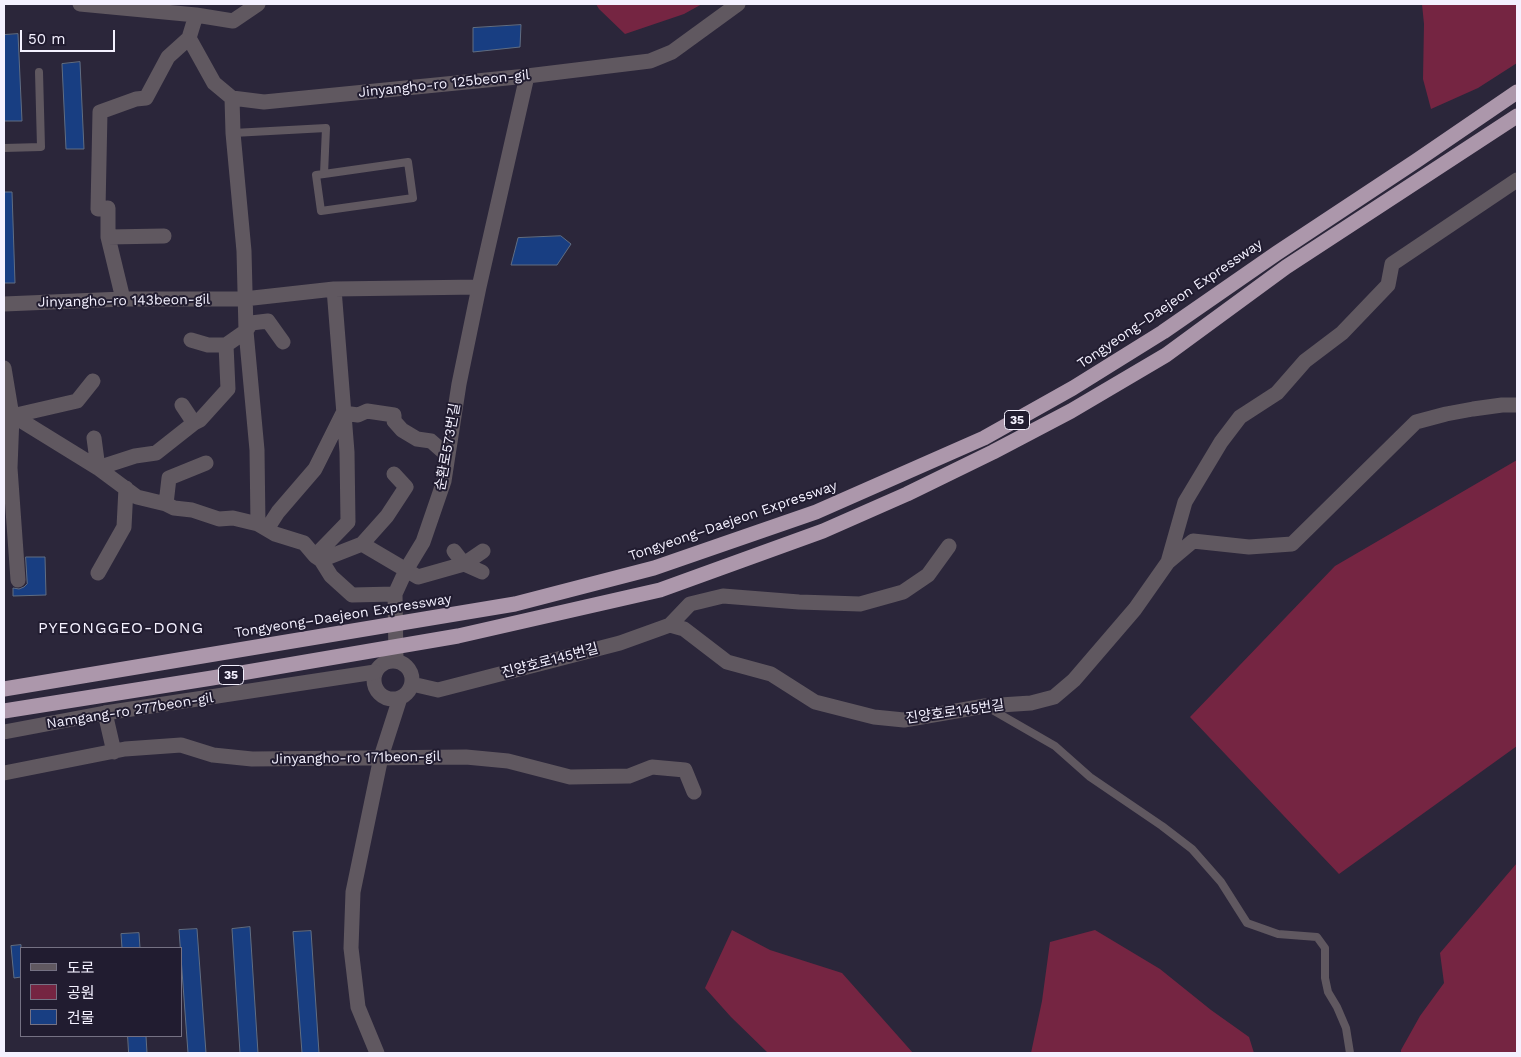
<!DOCTYPE html>
<meta charset="utf-8">
<style>
body{margin:0}
#map{position:relative;width:1521px;height:1057px;overflow:hidden;background:#2b263a;font-family:"Work Sans","Noto Sans KR",sans-serif}
canvas{display:block}
.frame{position:absolute;inset:0;border:5px solid #f4f1ff;pointer-events:none}
.legend{position:absolute;left:20px;top:947px;width:162px;height:90px;box-sizing:border-box;background:#211c30;border:1px solid #757183;margin:0;padding:6px 9px;list-style:none;font-size:15px;color:#f4f1ff}
.legend li{display:flex;align-items:center;gap:10px;height:25px}
.legend b{width:25px;border:1px solid #757183}
.scale{position:absolute;left:20px;top:30px;width:95px;height:22px;box-sizing:border-box;border:2px solid #f4f1ff;border-top:0;padding-left:6px;font-size:15px;line-height:18px;white-space:nowrap;color:#f4f1ff;-webkit-text-stroke:4px #211c30;paint-order:stroke}
</style>
<div id="map">
<canvas width="1521" height="1057"></canvas>
<div class="frame"></div>
<ul class="legend">
<li><b style="height:6px;background:#605860"></b>도로</li>
<li><b style="height:14px;background:#752542"></b>공원</li>
<li><b style="height:14px;background:#183e82"></b>건물</li>
</ul>
<div class="scale">50 m</div>
</div>
<script>
const c = document.querySelector('canvas').getContext('2d');
c.lineJoin = 'round';
function fillPath(path, color) {
  c.fillStyle = color;
  c.fill(path, 'evenodd');
}
function strokePath(path, color, width, dash) {
  c.strokeStyle = color;
  c.lineWidth = width;
  c.lineCap = dash ? 'butt' : 'round';
  c.setLineDash(dash || []);
  c.stroke(path);
}
function drawText(font, color, halo, rows, align = 'center') {
  c.font = font + ' "Work Sans","Noto Sans KR",sans-serif';
  c.lineWidth = 4;
  c.setLineDash([]);
  c.textBaseline = 'middle';
  c.strokeStyle = halo;
  c.fillStyle = color;
  for (const [text, x, y, turn = 0] of rows) {
    c.save();
    c.translate(x, y);
    c.rotate((+turn || 0) * Math.PI / 180);
    c.textAlign = isNaN(turn) ? turn : align;
    if (halo) c.strokeText(text, 0, 0);
    c.fillText(text, 0, 0);
    c.restore();
  }
}
const green = new Path2D(`
 M 596,4 L 702,4 L 684,14 L 625,34 L 599,9 Z
 M 1422,4 L 1517,4 L 1517,63 L 1478,88 L 1431,109 L 1423,79 L 1424,24 Z
 M 1517,460 L 1517,746 L 1339,874 L 1190,717 L 1335,566 Z
 M 1517,863 L 1517,1053 L 1401,1053 L 1401,1050 L 1420,1016 L 1444,983 L 1440,953 Z
 M 732,930 L 770,950 L 842,973 L 913,1053 L 768,1053 L 731,1017 L 705,988 Z
 M 1095,930 L 1160,969 L 1211,1010 L 1249,1037 L 1254,1053 L 1031,1053 L 1042,1001 L 1050,942 Z`);
const building = new Path2D(`
 M 521,25 L 520,47 L 473,52 L 473,28 Z
 M 18,34 L 22,121 L 4,121 L 4,35 Z
 M 80,62 L 84,149 L 66,149 L 62,64 Z
 M 4,192 L 12,192 L 15,283 L 4,283 Z
 M 561,236 L 571,244 L 557,265 L 511,265 L 518,238 Z
 M 26,557 L 45,557 L 46,595 L 13,596 L 13,588 L 19,589 L 24,587 L 27,584 Z
 M 250,927 L 258,1053 L 240,1053 L 232,929 Z
 M 197,929 L 206,1053 L 188,1053 L 179,930 Z
 M 311,931 L 319,1053 L 302,1053 L 293,932 Z
 M 139,933 L 140,948 L 122,948 L 121,934 Z
 M 21,945 L 21,977 L 14,978 L 11,946 Z
 M 128,1036 L 146,1036 L 147,1053 L 129,1053 Z`);
const service = new Path2D(`
 M 233,133 L 326,128 L 324,174 L 316,175 L 321,211 L 413,198 L 408,162 L 324,174
 M 4,148 L 41,147 L 39,72
 M 989,708 L 1055,746 L 1090,777 L 1162,826 L 1192,849 L 1221,882 L 1247,923 L 1278,934 L 1317,937 L 1325,948 L 1325,978 L 1328,992 L 1337,1007 L 1346,1028 L 1350,1053`);
const minor = new Path2D(`
 M 80,4 L 196,15 L 233,21 L 258,4
 M 196,15 L 189,38 L 214,83 L 232,98 L 264,102 L 527,76 L 650,61 L 672,52 L 738,4
 M 232,98 L 233,133 L 244,251 L 246,331 L 257,450 L 258,524
 M 108,237 L 164,236
 M 123,299 L 108,237 L 108,208 L 98,209 L 100,112 L 136,99 L 146,98 L 168,57 L 189,38
 M 4,304 L 123,299 L 244,299 L 334,289 L 479,287
 M 191,340 L 208,345 L 226,345
 M 4,368 L 12,416 L 10,468 L 18,580
 M 182,405 L 194,423
 M 4,410 L 98,468 L 137,497 L 166,504 L 174,508 L 192,510 L 219,519 L 233,518 L 258,524 L 275,534 L 304,543 L 315,556 L 348,522 L 347,452 L 334,289
 M 343,413 L 358,415 L 367,411 L 394,415 L 394,421 L 402,430 L 417,439 L 431,441 L 448,456
 M 12,416 L 77,401 L 93,381
 M 94,438 L 98,468 L 135,456 L 156,453 L 194,423 L 200,420 L 228,389 L 226,345 L 246,331 L 251,323 L 268,321 L 283,342
 M 166,504 L 169,478 L 206,463
 M 263,527 L 267,529 L 278,512 L 315,469 L 343,413
 M 362,544 L 387,516 L 406,487 L 394,474
 M 315,556 L 321,560 L 331,576 L 352,595 L 395,594
 M 321,560 L 362,544 L 418,577 L 464,564 L 454,551
 M 1168,562 L 1185,502 L 1221,442 L 1240,417 L 1277,393 L 1305,361 L 1342,333 L 1388,285 L 1392,264 L 1517,180
 M 482,572 L 464,564 L 483,551
 M 98,573 L 124,527 L 126,488
 M 670,625 L 690,604 L 723,596 L 799,602 L 860,604 L 903,592 L 928,575 L 949,546
 M 396,660 L 395,594 L 406,570 L 423,542 L 444,481 L 459,384 L 479,287 L 527,76
 M374 680a19 19 0 1 1 38 0a19 19 0 1 1-38 0Z
 M 412,684 L 438,690 L 620,643 L 670,625 L 684,629 L 727,662 L 771,674 L 815,702 L 874,717 L 904,720 L 985,706 L 1031,703 L 1054,697 L 1074,680 L 1135,609 L 1168,562 L 1193,541 L 1249,547 L 1292,544 L 1416,422 L 1446,414 L 1473,409 L 1502,405 L 1517,405
 M 105,713 L 114,752
 M 4,773 L 125,749 L 181,745 L 213,755 L 252,759 L 466,757 L 508,761 L 570,777 L 629,776 L 652,767 L 685,770 L 694,792
 M 377,1053 L 358,1007 L 351,948 L 353,892 L 381,757 L 400,698`);
const tertiary = new Path2D(`
 M 4,732 L 105,713 L 375,672`);
const motorway = new Path2D(`
 M 4,689 L 515,604 L 654,568 L 816,512 L 984,438 L 1073,388 L 1163,332 L 1277,253 L 1416,161 L 1517,92
 M 4,711 L 212,678 L 458,636 L 660,590 L 823,531 L 907,494 L 993,452 L 1071,411 L 1166,355 L 1286,267 L 1517,116`);
const shields = [
 [1017,420,25],
 [231,675,25]
];
const shieldNames = [
 ["35",1017,420],
 ["35",231,675]
];
const streetNames = [
 ["Jinyangho-ro 125beon-gil",444,84,-6],
 ["Jinyangho-ro 143beon-gil",124,301,-1],
 ["Tongyeong–Daejeon Expressway",1170,304,-34],
 ["순환로573번길",448,447,-80],
 ["Tongyeong–Daejeon Expressway",733,521,-19],
 ["Tongyeong–Daejeon Expressway",343,616,-9],
 ["진양호로145번길",550,661,-15],
 ["Namgang-ro 277beon-gil",130,711,-9],
 ["진양호로145번길",955,712,-8],
 ["Jinyangho-ro 171beon-gil",356,758,-1]
];
const quarterNames = [
 ["PYEONGGEO-DONG",121,628]
];
fillPath(green, '#752542');
fillPath(building, '#183e82');
strokePath(building, '#606d82', 1);
strokePath(service, '#605860', 8);
strokePath(minor, '#605860', 15);
strokePath(tertiary, '#605860', 15);
strokePath(motorway, '#ac97ab', 15);
for (const [x, y, w] of shields) {
  const box = new Path2D();
  box.roundRect(x - w / 2, y - 9.5, w, 19, 4);
  c.fillStyle = '#211c30';
  c.fill(box);
  strokePath(box, '#f4f1ff', 1);
}
drawText('bold 12px', '#f4f1ff', null, shieldNames);
drawText('14px', '#f4f1ff', '#211c30', streetNames);
c.letterSpacing = '1px';
drawText('16px', '#f4f1ff', '#211c30', quarterNames);
c.letterSpacing = '0px';
</script>
